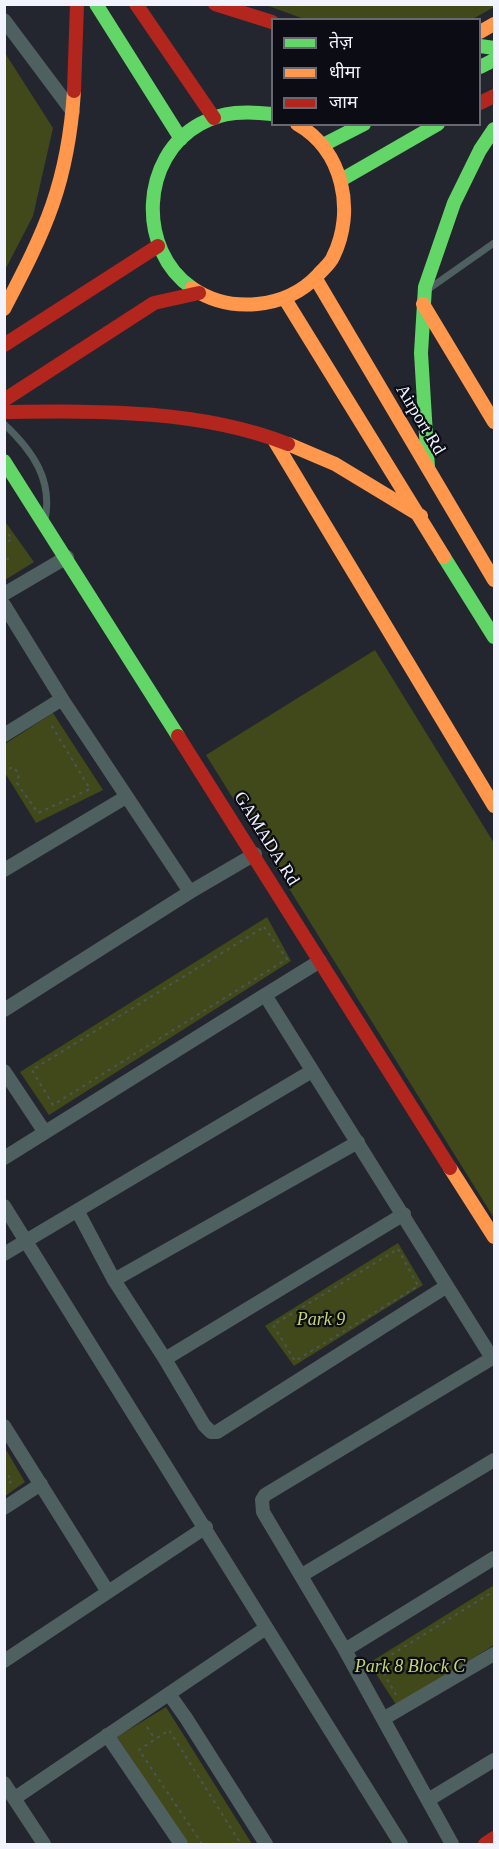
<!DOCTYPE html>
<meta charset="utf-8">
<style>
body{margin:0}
#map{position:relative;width:499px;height:1849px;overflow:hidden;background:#24262f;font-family:"Times New Roman","Noto Sans Devanagari",serif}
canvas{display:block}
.frame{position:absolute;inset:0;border:6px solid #f1f3ff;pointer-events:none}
.legend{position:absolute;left:271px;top:18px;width:210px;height:108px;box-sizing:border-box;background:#0b0c14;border:2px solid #676872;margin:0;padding:8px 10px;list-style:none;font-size:18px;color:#f1f3ff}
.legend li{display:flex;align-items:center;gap:12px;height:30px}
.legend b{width:30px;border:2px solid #676872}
</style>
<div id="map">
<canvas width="499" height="1849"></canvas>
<div class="frame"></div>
<ul class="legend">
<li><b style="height:8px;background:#63d668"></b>तेज़</li>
<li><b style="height:8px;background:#ff974d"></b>धीमा</li>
<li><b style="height:8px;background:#b3261e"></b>जाम</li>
</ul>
</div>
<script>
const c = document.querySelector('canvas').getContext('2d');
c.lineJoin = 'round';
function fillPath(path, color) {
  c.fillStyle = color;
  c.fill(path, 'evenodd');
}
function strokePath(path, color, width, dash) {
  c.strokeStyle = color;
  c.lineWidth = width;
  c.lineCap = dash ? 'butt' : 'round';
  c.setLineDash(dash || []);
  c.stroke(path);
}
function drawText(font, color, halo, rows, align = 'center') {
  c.font = font + ' "Times New Roman",serif';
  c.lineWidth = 4.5;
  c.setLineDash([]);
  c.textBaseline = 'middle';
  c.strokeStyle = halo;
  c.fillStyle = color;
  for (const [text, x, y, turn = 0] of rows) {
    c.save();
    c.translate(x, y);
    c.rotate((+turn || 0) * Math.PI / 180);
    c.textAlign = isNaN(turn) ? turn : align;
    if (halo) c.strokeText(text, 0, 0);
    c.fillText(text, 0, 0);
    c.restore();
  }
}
const green = new Path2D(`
 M 494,4 L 494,7 L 471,20 L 304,19 L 266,5 Z
 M 5,53 L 53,128 L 33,216 L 5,270 Z
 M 4,520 L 34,562 L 5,580 L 4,580 Z
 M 375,650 L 494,843 L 494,1218 L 206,755 Z
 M 53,713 L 103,790 L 36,823 L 5,773 L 5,744 Z
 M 267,917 L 291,961 L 49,1115 L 20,1072 Z
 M 398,1243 L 423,1285 L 294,1366 L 265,1326 Z
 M 5,1448 L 25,1482 L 5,1496 L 4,1496 Z
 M 494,1585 L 494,1645 L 397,1706 L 369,1663 Z
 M 166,1707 L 252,1844 L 188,1844 L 117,1737 Z`);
const path = new Path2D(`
 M 4,528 L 12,539 L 4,544
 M 4,551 L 8,559 L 4,561
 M 4,764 L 8,769 L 13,767 L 19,774 L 17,783 L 38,813 L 90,789 L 50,723
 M 264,927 L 287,959 L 53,1105 L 32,1070 Z
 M 398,1249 L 418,1286 L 295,1361 L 273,1325 Z
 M 4,1469 L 12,1481 L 4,1486
 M 396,1695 L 378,1663 L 494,1591
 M 147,1727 L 155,1739
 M 202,1844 L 139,1750 L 169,1730 L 241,1844`);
const lane = new Path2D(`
 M 430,288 L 494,243
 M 4,424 C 33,451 53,480 45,520`);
const street = new Path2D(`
 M 4,20 L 73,112
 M 4,594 L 67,557
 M 4,605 L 62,699 L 4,735
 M 62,699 L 190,892
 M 4,870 L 126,797
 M 320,961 L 265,995 L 492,1358
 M 4,1010 L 190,892 L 255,854
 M 4,1071 L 44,1131
 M 4,1158 L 265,995
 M 4,1206 L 401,1844
 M 78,1212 L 114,1280 L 165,1359
 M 404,1214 L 165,1359 L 204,1425 L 211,1432 L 217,1432 L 447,1286
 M 4,1254 L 312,1071
 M 114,1280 L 358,1142
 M 4,1426 L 108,1592
 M 4,1508 L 41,1484
 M 302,1575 L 494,1460
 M 345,1650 L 263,1512 L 262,1500 L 265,1495 L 494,1357
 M 4,1661 L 206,1527
 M 169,1694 L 186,1718 L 266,1844
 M 383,1719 L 494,1654
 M 107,1735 L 181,1844
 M 4,1783 L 44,1844
 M 15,1798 L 266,1628
 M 428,1800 L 494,1760
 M 452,1844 L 345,1650 L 494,1558`);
const fast = new Path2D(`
 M 96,4 L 181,139
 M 480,46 L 494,48
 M 480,67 L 494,60
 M 323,145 L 364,124
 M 341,180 L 438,124
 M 192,288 C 137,250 140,157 200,124 C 223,111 247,111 272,114
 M 4,461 L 178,736
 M 428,468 L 421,353 L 425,287 L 454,203 L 480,150 L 494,129
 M 444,557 L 494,637`);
const slow = new Path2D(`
 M 480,32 L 494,24
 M 316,279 L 494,580
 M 192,288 C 230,314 286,309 318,275 C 323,269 330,264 333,257 C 356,211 343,150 297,124
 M 285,299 L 444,557
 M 423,304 L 494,422
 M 4,309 C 46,229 68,183 74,91
 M 274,440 L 494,806
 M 288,444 L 335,464 L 421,516
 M 450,1168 L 494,1237`);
const jam = new Path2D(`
 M 136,4 L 214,118
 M 215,4 L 272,22
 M 74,91 L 77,4
 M 480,103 L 494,96
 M 4,345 L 158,246
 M 4,400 L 154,303 L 199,293
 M 4,412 C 98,411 199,409 288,444
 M 178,736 L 450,1168
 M 485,1844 L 494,1838`);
const streetNames = [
 ["Airport Rd",420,420,59],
 ["GAMADA Rd",266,839,58]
];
const parkNames = [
 ["Park 9",321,1320],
 ["Park 8 Block C",410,1667]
];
fillPath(green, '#414819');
strokePath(path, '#4a5758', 2, [3, 4.5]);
strokePath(lane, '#4e605f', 7);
strokePath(street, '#4e605f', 14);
strokePath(fast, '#63d668', 14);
strokePath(slow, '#ff974d', 14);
strokePath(jam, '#b3261e', 14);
drawText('18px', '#f1f3ff', '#0b0c14', streetNames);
drawText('italic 18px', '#c4d56e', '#0b0c14', parkNames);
</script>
